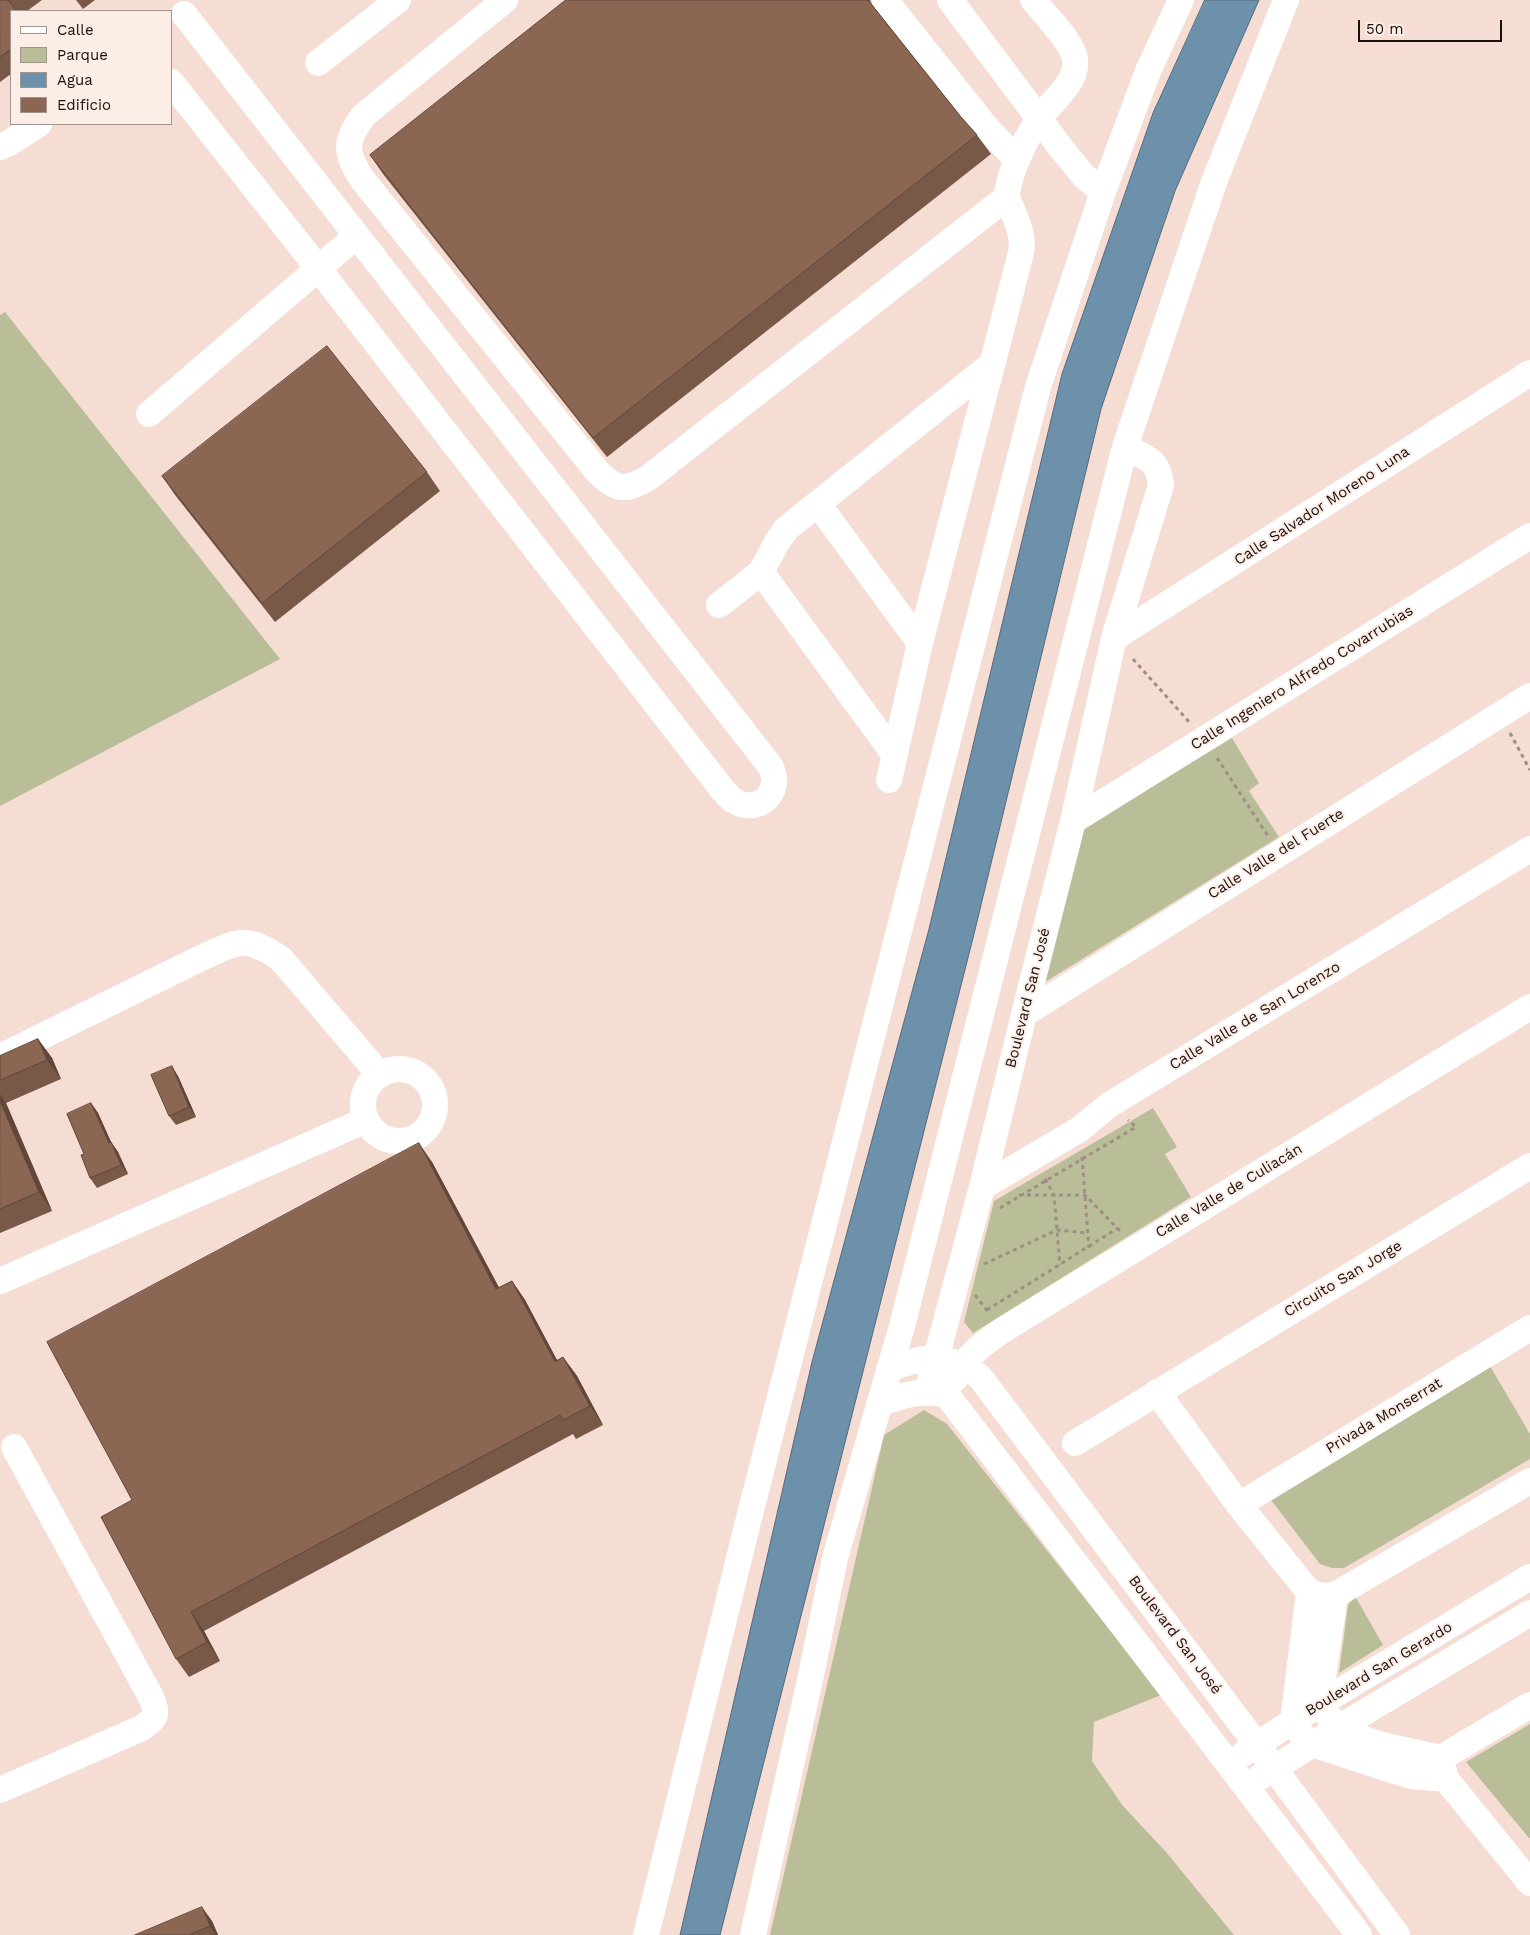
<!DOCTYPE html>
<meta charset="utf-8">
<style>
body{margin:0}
#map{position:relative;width:1530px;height:1935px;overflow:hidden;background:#f6ddd3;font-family:"Work Sans",sans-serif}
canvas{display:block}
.legend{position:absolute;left:10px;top:10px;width:162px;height:115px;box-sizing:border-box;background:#fcede6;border:1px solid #a1958f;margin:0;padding:6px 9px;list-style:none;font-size:15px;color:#19100d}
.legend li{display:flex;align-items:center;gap:10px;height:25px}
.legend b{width:25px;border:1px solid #a1958f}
.scale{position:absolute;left:1358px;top:20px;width:144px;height:22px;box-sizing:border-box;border:2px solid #19100d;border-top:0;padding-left:6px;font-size:15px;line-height:18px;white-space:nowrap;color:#19100d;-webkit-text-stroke:4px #fcede6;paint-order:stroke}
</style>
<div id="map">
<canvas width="1530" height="1935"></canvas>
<ul class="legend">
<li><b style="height:6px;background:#fff"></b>Calle</li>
<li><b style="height:14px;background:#b9bd98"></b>Parque</li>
<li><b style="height:14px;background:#6d90ab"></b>Agua</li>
<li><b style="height:14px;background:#8b6653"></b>Edificio</li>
</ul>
<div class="scale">50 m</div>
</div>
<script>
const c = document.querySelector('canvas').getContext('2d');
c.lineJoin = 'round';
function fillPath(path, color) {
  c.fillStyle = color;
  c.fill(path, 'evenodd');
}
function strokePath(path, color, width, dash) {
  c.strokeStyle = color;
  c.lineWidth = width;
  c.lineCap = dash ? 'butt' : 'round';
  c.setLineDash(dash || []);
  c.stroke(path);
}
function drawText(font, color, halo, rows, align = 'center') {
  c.font = font + ' "Work Sans",sans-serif';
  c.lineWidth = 4;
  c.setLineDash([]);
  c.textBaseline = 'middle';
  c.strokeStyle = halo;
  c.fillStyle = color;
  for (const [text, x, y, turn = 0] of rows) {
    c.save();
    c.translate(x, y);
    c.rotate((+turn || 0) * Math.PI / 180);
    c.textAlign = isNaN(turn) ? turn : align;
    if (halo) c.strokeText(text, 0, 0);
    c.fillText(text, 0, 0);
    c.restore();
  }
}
const green = new Path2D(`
 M 5,312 L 280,659 L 0,806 L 0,315 Z
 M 1232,738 L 1259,783 L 1249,791 L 1279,837 L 1045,982 L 1080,830 Z
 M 1153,1108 L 1177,1147 L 1165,1154 L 1191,1197 L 973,1333 L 964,1322 L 994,1201 Z
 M 1490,1366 L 1530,1434 L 1530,1459 L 1344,1568 L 1332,1568 L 1320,1564 L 1271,1500 Z
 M 924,1410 L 947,1424 L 1161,1695 L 1094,1722 L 1092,1761 L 1123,1806 L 1166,1852 L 1234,1935 L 770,1935 L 884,1435 Z
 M 1355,1596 L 1383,1645 L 1339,1673 L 1348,1605 Z
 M 1530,1724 L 1530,1838 L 1529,1838 L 1466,1762 Z`);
const water = new Path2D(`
 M 1205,0 L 1259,0 L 1175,191 L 1101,409 L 973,938 L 720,1935 L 680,1935 L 812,1362 L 929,929 L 1062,374 L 1153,113 Z`);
const path = new Path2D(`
 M 1133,659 L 1190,723
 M 1510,733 L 1530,770
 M 1217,758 L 1268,836
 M 1082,1157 L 1089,1248
 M 1045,1179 L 1054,1195 L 1060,1265
 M 1019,1195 L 1085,1195 L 1122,1233
 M 1000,1208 L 1136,1127 L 1128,1120
 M 984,1264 L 1057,1230 L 1088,1233
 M 975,1295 L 990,1314
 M 987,1310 L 1118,1228`);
const minor = new Path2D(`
 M 505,0 L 364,115 C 345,141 344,151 362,179 L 597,471 C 616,490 624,492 648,478 L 1007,197
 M 885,0 L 986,127 L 1016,159
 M 950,0 L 1061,148 L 1084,176 L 1103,192
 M 318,63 L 398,0
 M 171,82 L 318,268 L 722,789 C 725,792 729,798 733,800 C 750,812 772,803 774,782 C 775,778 772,771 771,767 L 184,14
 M 0,147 L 9,143 L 39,124
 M 149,414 L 356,236
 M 818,504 L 920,643
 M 761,572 L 894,754
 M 719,605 L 761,572 L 777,542 L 786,529 L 991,365
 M 1114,638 L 1530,373
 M 889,780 L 920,643 L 1021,253 C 1024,236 1018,225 1012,209 C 1010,205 1007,200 1007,195 C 1009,172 1026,138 1039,119 C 1052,100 1082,80 1074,55 C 1068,37 1045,15 1033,0
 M 1073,821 L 1530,536
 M 1024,1014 L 1530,696
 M 0,1057 L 199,959 C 236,942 245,934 281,959 L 380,1075
 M363 1105a36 36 0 1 1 72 0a36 36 0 1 1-72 0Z
 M 982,1187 L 1080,1129 L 1109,1105 L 1530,849
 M 0,1281 L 366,1120
 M 889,1369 C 928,1355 945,1352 980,1377 L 1257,1745 L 1397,1935
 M 955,1379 C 967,1355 982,1344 1003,1330 L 1530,1007
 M 927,1392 L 982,1187 L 1024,1014 L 1073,821 L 1114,638 L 1161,485 C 1159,459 1146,458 1125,447
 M 1157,1392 L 1239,1505 L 1309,1592 L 1322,1596 L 1335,1595 L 1530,1481
 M 879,1404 C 902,1395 923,1389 947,1395 L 1359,1935
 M 1075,1443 L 1530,1166
 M 1239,1505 L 1530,1328
 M 1309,1592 L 1293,1721 L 1301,1734 L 1312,1744 L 1385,1768 L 1412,1776 L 1446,1779
 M 1335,1595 L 1319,1704 C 1325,1712 1332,1721 1340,1727 C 1366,1745 1410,1751 1441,1758 L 1530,1705
 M 1243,1754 L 1319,1704 L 1530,1577
 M 1442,1764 L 1446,1779 L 1530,1883
 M 1260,1777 L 1340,1727 L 1530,1613
 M 0,1790 L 142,1728 C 157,1717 158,1714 151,1697 L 14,1447
 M 646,1935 L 747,1526 L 1038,387 L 1103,192 L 1148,71 L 1181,0
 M 753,1935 L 810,1680 L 835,1558 L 902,1326 L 1125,447 L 1214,182 L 1286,0`);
const wall = new Path2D(`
 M 0,0 L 42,0 L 27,11 L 11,11 L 11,74 L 0,82 Z
 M 76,0 L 95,0 L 83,9 Z
 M 566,0 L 870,0 L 872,5 L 961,117 L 977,135 L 991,154 L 607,457 L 383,174 L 370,155 Z
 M 427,472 L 440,491 L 275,622 L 175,495 L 162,476 Z
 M 38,1039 L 52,1058 L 61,1079 L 6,1103 L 52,1211 L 0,1233 L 0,1056 Z
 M 178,1076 L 196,1117 L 176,1125 L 169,1116 Z
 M 91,1103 L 98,1113 L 111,1142 L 118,1152 L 128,1174 L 97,1188 L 90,1178 L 84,1154 Z
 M 432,1162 L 499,1288 L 512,1281 L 525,1300 L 557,1360 L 563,1357 L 577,1376 L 603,1425 L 576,1439 L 573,1434 L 204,1631 L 220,1661 L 189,1677 L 176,1659 L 132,1500 Z
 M 212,1921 L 218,1935 L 135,1935 Z`);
const shadedWall = new Path2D(`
 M 38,1039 L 52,1058 L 61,1079 L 47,1060 Z
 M 172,1066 L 178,1076 L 196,1117 L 189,1107 Z
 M 0,1094 L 6,1103 L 52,1211 L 39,1192 L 0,1101 Z
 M 91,1103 L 98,1113 L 116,1153 L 109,1143 Z
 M 111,1142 L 118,1152 L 128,1174 L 121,1165 Z
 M 419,1143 L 432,1162 L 510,1308 L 496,1289 Z
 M 512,1281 L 525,1300 L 568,1381 L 555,1362 Z
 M 563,1357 L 577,1376 L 603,1425 L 590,1406 Z
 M 191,1612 L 204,1631 L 220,1661 L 207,1642 Z
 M 202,1907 L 212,1921 L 218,1935 L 216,1935 L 210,1926 Z`);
const building = new Path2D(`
 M 0,0 L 8,0 L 17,11 L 11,11 L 11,49 L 0,57 Z
 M 566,0 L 868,0 L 961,117 L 977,135 L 593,438 L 370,155 Z
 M 327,346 L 427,472 L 262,603 L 162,476 Z
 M 38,1039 L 47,1060 L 0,1080 L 0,1056 Z
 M 172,1066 L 189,1107 L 169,1116 L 151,1075 Z
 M 0,1101 L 39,1192 L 0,1209 Z
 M 91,1103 L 109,1143 L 111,1142 L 121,1165 L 90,1178 L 81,1155 L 84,1154 L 67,1114 Z
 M 419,1143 L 496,1289 L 512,1281 L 555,1362 L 563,1357 L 590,1406 L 563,1420 L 560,1415 L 191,1612 L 207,1642 L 176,1659 L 101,1517 L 132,1500 L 47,1342 Z
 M 202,1907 L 210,1926 L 189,1935 L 135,1935 Z`);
const streetNames = [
 ["Calle Salvador Moreno Luna",1322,506,-33],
 ["Calle Ingeniero Alfredo Covarrubias",1302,678,-32],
 ["Calle Valle del Fuerte",1276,854,-32],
 ["Boulevard San José",1028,998,-76],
 ["Calle Valle de San Lorenzo",1255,1016,-31],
 ["Calle Valle de Culiacán",1229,1191,-31],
 ["Circuito San Jorge",1343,1279,-31],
 ["Privada Monserrat",1384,1416,-31],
 ["Boulevard San José",1175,1635,53],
 ["Boulevard San Gerardo",1379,1669,-31]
];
fillPath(green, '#b9bd98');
fillPath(water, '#6d90ab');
strokePath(water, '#546a7c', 1);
strokePath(path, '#a08d86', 3, [4, 4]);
strokePath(minor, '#fff', 26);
fillPath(wall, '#785847');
fillPath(shadedWall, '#61473a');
fillPath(building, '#8b6653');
strokePath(building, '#61473a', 1);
drawText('15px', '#19100d', '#fcede6', streetNames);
</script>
